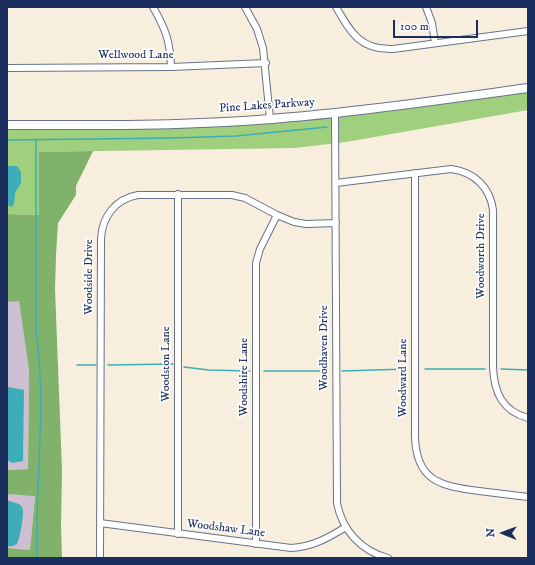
<!DOCTYPE html>
<style>
body{margin:0}
#map{position:relative;width:535px;height:565px;overflow:hidden;background:#f8eedd;font-family:"IM FELL DW Pica",serif}
canvas{display:block}
.frame{position:absolute;inset:0;border:8px solid #1b2f5e;pointer-events:none}
.north{position:absolute;left:483px;top:513px;width:40px;height:40px;-webkit-text-stroke:3px #fff;paint-order:stroke;rotate:271deg;font-size:11px;font-weight:700;line-height:16px;text-align:center;color:#1b2f5e}
.north::after{content:'';display:block;margin:auto;width:14px;height:18px;background:#1b2f5e;clip-path:polygon(50% 0,100% 100%,50% 72%,0 100%)}
.scale{position:absolute;left:393px;top:20px;width:85px;height:18px;box-sizing:border-box;border:2px solid #1b2f5e;border-top:0;padding-left:5px;font-size:12px;line-height:14px;white-space:nowrap;color:#1b2f5e;-webkit-text-stroke:3px #fff;paint-order:stroke}
</style>
<div id="map">
<canvas width="535" height="565"></canvas>
<div class="frame"></div>
<div class="north">N</div>
<div class="scale">100 m</div>
</div>
<script>
const c = document.querySelector('canvas').getContext('2d');
c.lineJoin = 'round';
function fillPath(path, color) {
  c.fillStyle = color;
  c.fill(path, 'evenodd');
}
function strokePath(path, color, width, dash) {
  c.strokeStyle = color;
  c.lineWidth = width;
  c.lineCap = dash ? 'butt' : 'round';
  c.setLineDash(dash || []);
  c.stroke(path);
}
function drawText(font, color, halo, rows, align = 'center') {
  c.font = font + ' "IM FELL DW Pica",serif';
  c.lineWidth = 3.5;
  c.setLineDash([]);
  c.textBaseline = 'middle';
  c.strokeStyle = halo;
  c.fillStyle = color;
  for (const [text, x, y, turn = 0] of rows) {
    c.save();
    c.translate(x, y);
    c.rotate((+turn || 0) * Math.PI / 180);
    c.textAlign = isNaN(turn) ? turn : align;
    if (halo) c.strokeText(text, 0, 0);
    c.fillText(text, 0, 0);
    c.restore();
  }
}
const industrial = new Path2D(`
 M 19,300 L 29,370 L 28,469 L 7,470 L 7,302 Z
 M 7,494 L 35,495 L 30,550 L 7,548 Z`);
const green = new Path2D(`
 M 528,92 L 528,110 L 346,142 L 295,148 L 39,152 L 39,215 L 7,214 L 7,129 C 99,129 190,129 282,122 C 364,116 446,103 528,92 Z`);
const forest = new Path2D(`
 M 93,151 L 76,186 L 76,195 L 58,223 L 56,255 L 55,289 L 62,470 L 61,526 L 62,558 L 7,558 L 7,548 L 30,550 L 35,496 L 7,494 L 7,470 L 28,469 L 29,370 L 19,301 L 7,302 L 7,214 L 39,215 L 39,152 Z`);
const water = new Path2D(`
 M 7,166 L 17,166 L 21,172 L 21,183 L 15,193 L 14,204 L 12,207 L 9,206 L 7,203 Z
 M 9,387 L 24,390 L 23,461 L 12,463 L 7,460 L 7,388 Z
 M 7,500 C 11,502 20,503 22,507 C 25,513 20,535 18,542 C 16,546 11,547 7,546 Z`);
const stream = new Path2D(`
 M 7,140 L 171,138 L 236,136 L 327,127
 M 36,140 L 36,330 C 47,405 35,482 37,558
 M 77,365 L 96,365
 M 108,365 L 173,364
 M 184,367 L 209,370 L 250,371
 M 425,369 L 485,369
 M 501,369 L 528,370
 M 264,371 L 327,371
 M 342,371 L 407,369`);
const minor = new Path2D(`
 M 153,7 C 166,30 170,41 171,67
 M 245,7 L 257,29 L 263,48 L 270,119
 M 336,7 C 351,33 360,50 393,49 L 528,31
 M 426,7 L 432,23 L 435,43
 M 7,68 L 171,67 L 266,63
 M 335,113 L 337,503 C 342,530 361,551 388,558
 M 415,173 L 415,436 C 416,481 440,486 479,491 C 495,493 512,495 528,497
 M 336,183 L 451,169 C 474,172 490,187 493,210 L 493,367 C 494,392 502,411 528,418
 M 100,523 L 291,548 C 312,547 328,538 346,527
 M 178,534 L 178,194
 M 256,544 L 256,263 L 260,249 L 277,215
 M 100,558 L 101,239 C 102,217 115,199 138,195 L 232,195 L 245,198 L 277,215 L 294,222 L 306,224 L 336,223`);
const tertiary = new Path2D(`
 M 7,125 C 86,125 164,126 243,121 C 338,115 433,101 528,88`);
const streetNames = [
 ["Wellwood Lane",136,56],
 ["Pine Lakes Parkway",267,106,-4],
 ["Woodworth Drive",482,256,-90],
 ["Woodside Drive",90,277,-90],
 ["Woodhaven Drive",325,348,-90],
 ["Woodston Lane",167,364,-90],
 ["Woodshire Lane",245,377,-90],
 ["Woodward Lane",404,378,-90],
 ["Woodshaw Lane",226,529,7]
];
fillPath(industrial, '#cebed1');
fillPath(green, '#a0cf7d');
fillPath(forest, '#80b26c');
fillPath(water, '#3daeb7');
strokePath(stream, '#3daeb7', 1.5);
strokePath(minor, '#68728a', 8);
strokePath(tertiary, '#68728a', 10);
strokePath(minor, '#fff', 6);
strokePath(tertiary, '#fff', 8);
drawText('12px', '#1b2f5e', '#fff', streetNames);
</script>
